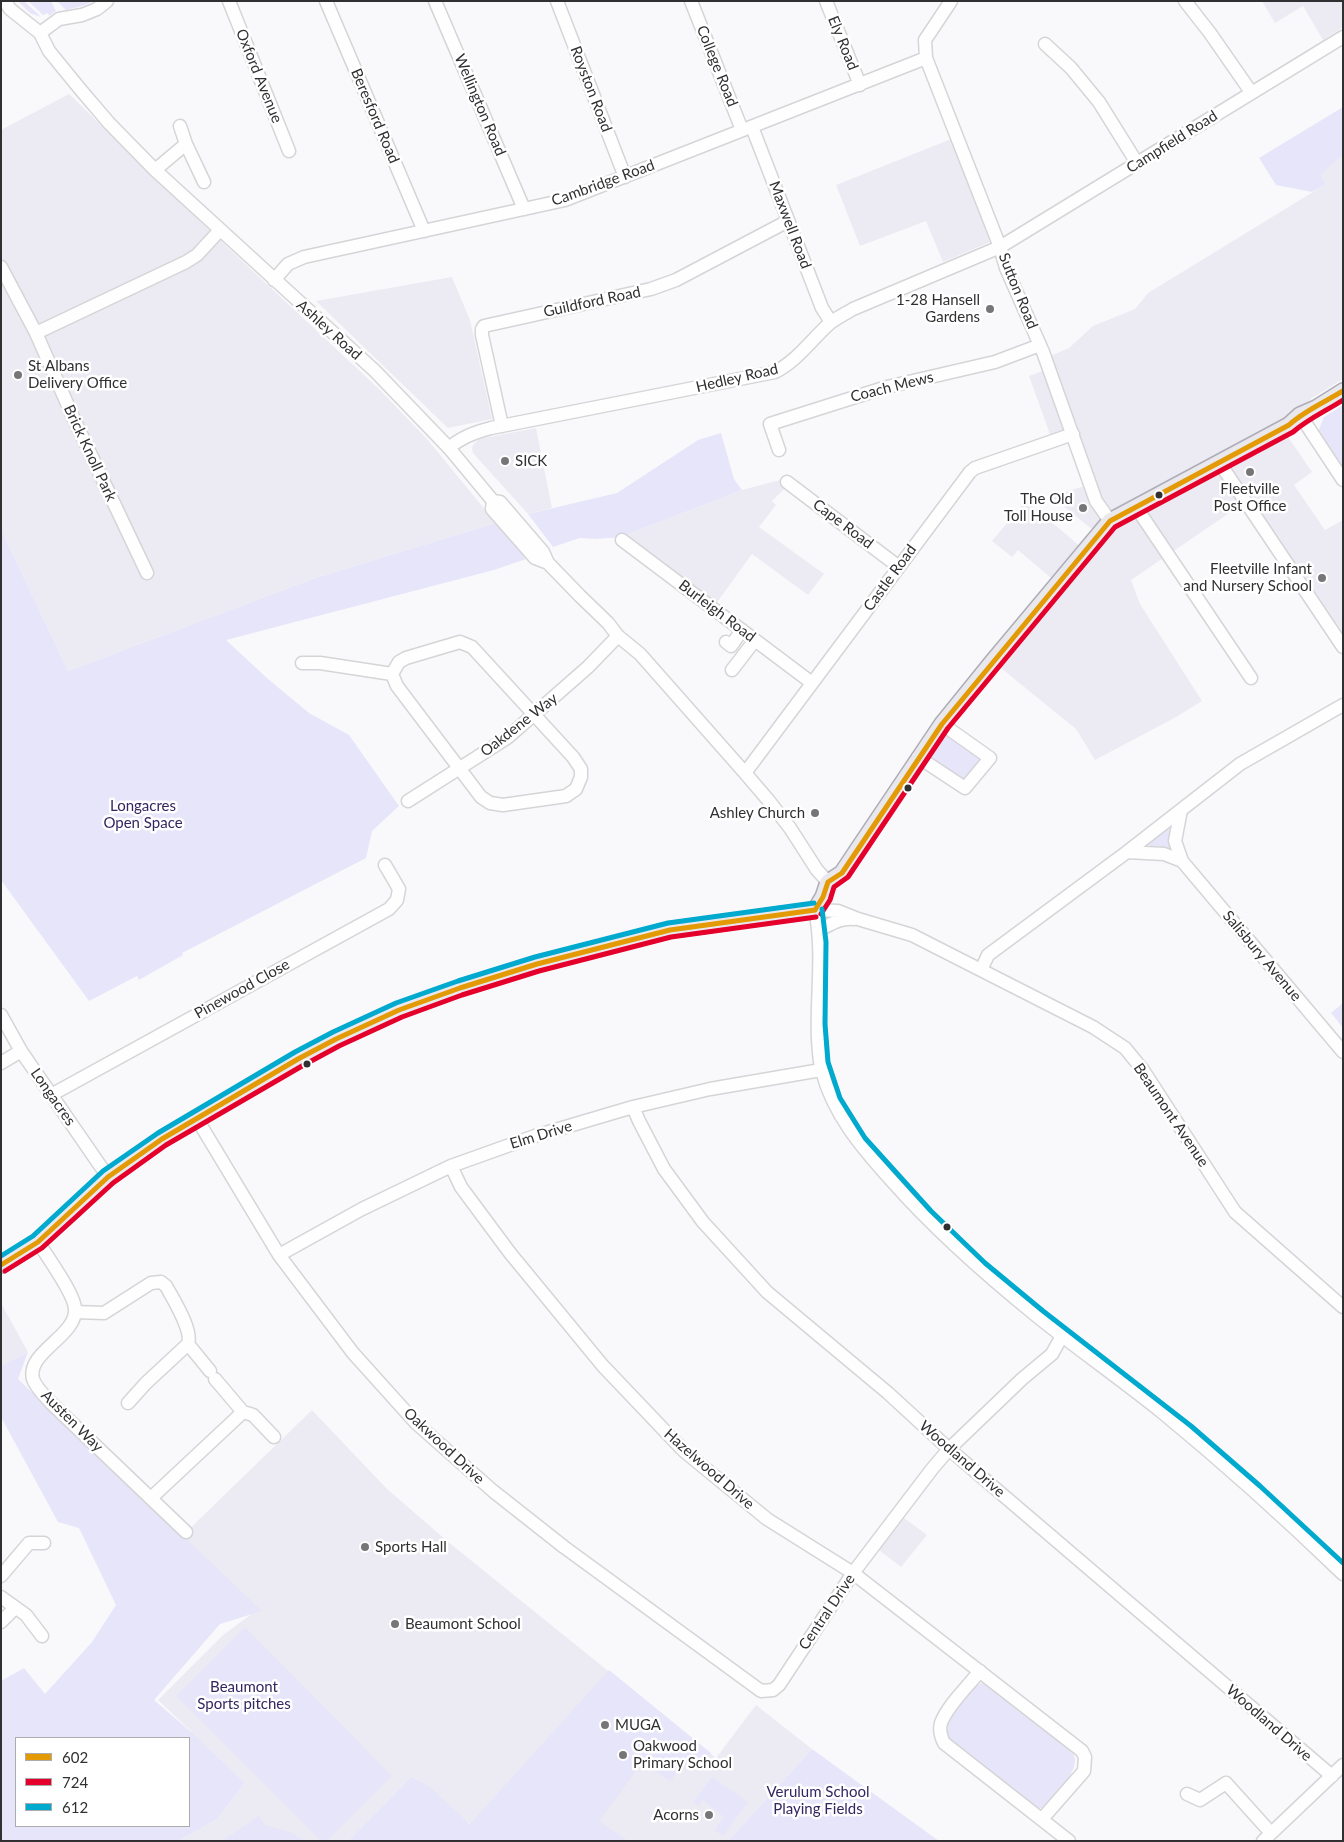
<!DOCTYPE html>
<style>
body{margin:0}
#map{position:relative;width:1344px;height:1842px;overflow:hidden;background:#f9f9fc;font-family:Lato,sans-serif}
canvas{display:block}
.frame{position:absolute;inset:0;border:2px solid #303032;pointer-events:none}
.legend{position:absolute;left:15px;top:1737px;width:175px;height:90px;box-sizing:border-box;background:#fff;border:1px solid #acacad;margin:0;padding:6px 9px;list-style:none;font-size:15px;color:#303032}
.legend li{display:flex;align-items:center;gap:10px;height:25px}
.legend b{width:25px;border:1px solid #acacad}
</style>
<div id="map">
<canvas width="1344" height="1842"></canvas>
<div class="frame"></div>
<ul class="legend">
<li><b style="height:6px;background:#e39a05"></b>602</li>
<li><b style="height:6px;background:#e4002b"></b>724</li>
<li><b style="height:6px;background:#00a9ce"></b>612</li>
</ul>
</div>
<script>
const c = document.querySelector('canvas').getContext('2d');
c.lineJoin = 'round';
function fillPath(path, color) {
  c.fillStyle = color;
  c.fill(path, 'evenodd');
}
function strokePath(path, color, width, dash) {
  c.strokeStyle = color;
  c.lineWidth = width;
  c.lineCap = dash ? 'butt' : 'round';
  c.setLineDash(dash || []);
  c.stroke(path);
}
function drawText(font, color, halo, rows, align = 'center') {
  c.font = font + ' Lato,sans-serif';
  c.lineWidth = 5;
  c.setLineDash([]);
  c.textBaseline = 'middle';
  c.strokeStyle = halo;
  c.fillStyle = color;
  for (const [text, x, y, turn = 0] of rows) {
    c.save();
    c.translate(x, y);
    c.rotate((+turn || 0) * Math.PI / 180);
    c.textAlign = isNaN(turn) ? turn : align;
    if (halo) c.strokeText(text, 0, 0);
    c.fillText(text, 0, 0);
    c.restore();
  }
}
const built = new Path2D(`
 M 1262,1 L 1343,1 L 1343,27 L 1323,40 L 1303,6 L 1275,23 Z
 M 69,94 L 224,244 L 381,391 L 427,439 L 496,523 L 318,577 L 68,671 L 1,529 L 1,130 Z
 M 951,139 L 990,242 L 943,262 L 926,221 L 860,246 L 836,185 Z
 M 1343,155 L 1343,379 L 1312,398 L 1301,413 L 1282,428 L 1312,472 L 1294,485 L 1325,530 L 1343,520 L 1343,639 L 1250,499 L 1131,580 L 1140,604 L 1202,701 L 1176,717 L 1095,760 L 1076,729 L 996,664 L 1063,588 L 1018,550 L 1012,557 L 992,541 L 1023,504 L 1029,503 L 1081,547 L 1094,531 L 1051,496 L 1095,483 L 1077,432 L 1052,440 L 1029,376 L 1054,367 L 1050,356 L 1069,348 L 1093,326 L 1135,309 L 1148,293 L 1326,184 L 1321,175 Z
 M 452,277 L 470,320 L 492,419 L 448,428 L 316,301 Z
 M 536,428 L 552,508 L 528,514 L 473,453 L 472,449 L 473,445 L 479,439 Z
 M 784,479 L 789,484 L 772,501 L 776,505 L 759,527 L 824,574 L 808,595 L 752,554 L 715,605 L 621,537 L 742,490 Z
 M 1,1303 L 28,1352 L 1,1366 Z
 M 312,1410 L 386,1488 L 447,1541 L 716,1758 L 756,1705 L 812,1749 L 728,1841 L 492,1841 L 411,1777 L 348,1841 L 179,1841 L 217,1819 L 245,1783 L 158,1700 L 223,1635 L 253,1613 L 179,1539 Z
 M 904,1518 L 927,1535 L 901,1567 L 879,1550 Z`);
const green = new Path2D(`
 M 18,1 L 24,1 L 41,17 L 30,13 Z
 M 28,1 L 51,1 L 56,11 L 49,16 L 48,13 L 43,15 Z
 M 57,1 L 94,1 L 82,6 L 66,10 Z
 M 1343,107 L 1343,155 L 1321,175 L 1326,184 L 1312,192 L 1276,185 L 1259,158 Z
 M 1343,405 L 1343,470 L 1318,432 L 1324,417 Z
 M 721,433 L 734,479 L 742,490 L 621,537 L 596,539 L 580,538 L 553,547 L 528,514 L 617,493 L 698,440 Z
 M 496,523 L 526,559 L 494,570 L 226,640 L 268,679 L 309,713 L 349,735 L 399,806 L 372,831 L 366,858 L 182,953 L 183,955 L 139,980 L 137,976 L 89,1001 L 1,880 L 1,529 L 68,671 L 318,577 Z
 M 946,727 L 988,758 L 967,785 L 924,756 Z
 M 1169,826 L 1170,851 L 1147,845 Z
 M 1343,1003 L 1343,1028 L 1331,1013 Z
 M 28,1352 L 18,1379 L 262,1611 L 220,1624 L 154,1700 L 197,1737 L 245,1783 L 217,1819 L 179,1841 L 1,1841 L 1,1681 L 24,1668 L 45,1694 L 92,1642 L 116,1605 L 79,1528 L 58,1522 L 1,1417 L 1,1366 ZM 16,1738 L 189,1738 L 189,1826 L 16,1826 Z
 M 245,1627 L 392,1776 L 327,1841 L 321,1841 L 176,1696 Z
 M 609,1670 L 711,1753 L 705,1761 L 678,1771 L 670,1781 L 640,1761 L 636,1771 L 599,1821 L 628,1841 L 348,1841 L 411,1777 L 429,1786 L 470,1824 Z
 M 982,1683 L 990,1684 L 1070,1749 C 1072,1752 1075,1756 1075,1759 C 1077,1769 1057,1800 1048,1806 C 1043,1809 1038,1808 1033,1808 L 965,1753 L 946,1735 L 945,1728 L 949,1718 L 973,1687 Z
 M 812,1749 L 939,1841 L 728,1841 Z
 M 712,1777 L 748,1802 L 723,1836 L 715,1830 L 724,1817 L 703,1800 L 698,1806 L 693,1802 Z
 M 259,1816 L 265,1825 L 290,1832 L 306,1841 L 222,1841 Z`);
const minor = new Path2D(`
 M 5,1 L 10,9 L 40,33 L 49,51 L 80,89 L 109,123 L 155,170 L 375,371 L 449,448 L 493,501 L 500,502 L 543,552 L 548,563 L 580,596 L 608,623 L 618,636 L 640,654 L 745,773 L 769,801 L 790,828 L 817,870 L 828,882
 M 229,1 L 289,151
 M 326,1 L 424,231
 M 435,1 L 524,209
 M 557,1 L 625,177
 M 691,1 L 742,130
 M 826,1 L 860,85
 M 951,1 L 925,40 L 926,58 L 1000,247 L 1006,268 L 1043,352 L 1096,501 L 1110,521
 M 1185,1 L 1210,33 L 1251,92
 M 40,33 L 59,19 L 82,15 L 97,9 L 107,1
 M 1045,44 L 1071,68 L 1099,102 L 1137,163
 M 752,127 L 822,308 L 831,322
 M 186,144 L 204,182
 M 155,170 L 186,144 L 180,126
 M 1,267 L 36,333 L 73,417 L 147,573
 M 274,280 L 288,264 L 304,257 L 565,200 L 926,58
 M 36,333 L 186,262 L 197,255 L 220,230
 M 1300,415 L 1343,480
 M 502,426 L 482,335 L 482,329 L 484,326 L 651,289 L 676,280 L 788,221
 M 449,448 C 461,437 475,432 491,428 L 775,372 C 797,361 811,340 829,324 C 836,318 845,314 853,309 L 1000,247 L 1343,37
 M 779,450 L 770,424 L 887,387 L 995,362 L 1040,345
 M 1219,462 L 1343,647
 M 787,482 L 899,567
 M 493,501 L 492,509 L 535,558 L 548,563
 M 1136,507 L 1251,678
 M 622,540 L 812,683
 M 460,642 L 472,647 L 573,757 L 581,769 L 581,777 L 576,789 L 566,796 L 503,805 L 490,803 L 481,797 L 397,686 L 392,674 L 399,662 L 406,658 Z
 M 726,642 L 731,646 L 742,630
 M 302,663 L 320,663 L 392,674
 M 732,670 L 755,640
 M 918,757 L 965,788 L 990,758 L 942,724
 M 745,773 L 970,472 L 975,468 L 1073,434
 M 408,801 L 507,738 L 588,667 L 618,636
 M 1181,810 L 1175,841 L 1182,861 L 1343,1052
 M 1127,852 L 1164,854 L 1182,861
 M 819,930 C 831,924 842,917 854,919
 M 981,970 L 988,955 L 1127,852 L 1240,764 L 1343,705
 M 1,1015 L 21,1051 L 108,1177
 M 1,1063 L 21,1051
 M 51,1095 L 389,909 L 397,900 L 399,889 L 385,865
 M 633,1107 L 639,1121 L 664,1169 L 703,1222 L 767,1292 L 888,1393 L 949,1449 L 1332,1776
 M 197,1119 L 279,1255 L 353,1353 L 416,1423 L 493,1491 L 564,1547 L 761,1691 L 773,1690 L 779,1685 L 853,1573 L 932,1469 L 949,1449 L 1022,1379 L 1052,1354 L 1062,1336
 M 451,1166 L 461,1187 L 510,1253 L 603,1366 L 684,1451 L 767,1519 L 853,1573 L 1082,1751 L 1085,1757 L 1084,1771 L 1042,1819
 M 38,1242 C 47,1256 75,1295 75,1309 C 77,1336 26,1352 33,1379 C 36,1388 45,1396 51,1403 L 186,1532
 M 279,1255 L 362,1209 L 451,1166 L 535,1136 L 633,1107 L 710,1089 L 821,1070
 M 1343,1307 L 1235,1212 L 1143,1070 L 1125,1048 L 1093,1027 L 912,935 L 858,919 L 838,911 L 815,910 C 824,953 816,997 818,1040 C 819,1050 819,1061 822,1071 C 833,1114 862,1148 891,1180 C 935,1230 986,1275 1038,1317 C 1079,1350 1122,1380 1163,1413 C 1225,1464 1285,1518 1343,1574
 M 75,1312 L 104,1313 L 151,1283 L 161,1282 L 166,1286 C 173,1299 193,1330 188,1344 L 146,1383 L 128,1403
 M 188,1344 L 210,1371
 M 215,1379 L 243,1412
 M 151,1498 L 243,1412 L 253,1415 L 274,1437
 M 1,1576 L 29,1543 L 44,1543
 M 1,1597 L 26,1615 L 42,1636
 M 1,1622 L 15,1608
 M 980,1671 C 969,1685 947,1706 941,1723 C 939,1730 941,1737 944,1743 L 1069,1841
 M 1187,1794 L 1200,1800 L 1226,1783 L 1271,1833
 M 1263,1841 L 1343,1765`);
const major = new Path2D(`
 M 1,1265 L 38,1242 L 74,1210 L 108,1177 L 162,1139 L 298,1059 L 336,1039 L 399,1010 L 460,988 L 537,964 L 670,930 L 815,910 L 823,897 L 828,882 L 842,873 L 858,849 L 942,724 L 993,661 L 1110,521 L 1289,425 L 1300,415 L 1316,408 L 1343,391`);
const bus1 = new Path2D(`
 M 815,910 L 823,897 L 828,882 L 842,873 L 942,724 L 1110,521 L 1289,425 C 1304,411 1325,402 1343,391
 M 1,1265 L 38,1242 L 108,1177 L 162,1139 L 298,1059 L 336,1039 L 399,1010 L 460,988 L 537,964 L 670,930 L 815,910`);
const bus2 = new Path2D(`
 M 821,914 L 830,900 L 834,887 L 848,877 L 948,728 L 1115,527 L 1293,432 C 1308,419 1326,411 1343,400
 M 5,1271 L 42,1248 L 113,1183 L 166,1145 L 302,1066 L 339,1046 L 402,1017 L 462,995 L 539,971 L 671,937 L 816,917`);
const bus3 = new Path2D(`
 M 822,909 L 826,942 L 825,1024 L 828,1062 L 840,1098 L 865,1138 L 931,1211 L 985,1263 L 1043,1311 L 1191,1426 L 1260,1486 L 1343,1563
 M 1,1256 L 33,1236 L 103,1171 L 158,1133 L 295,1052 L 333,1032 L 396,1003 L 458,981 L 535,957 L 668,923 L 814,903`);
const markers = [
 [990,309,5,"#767679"],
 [18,375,5,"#767679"],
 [505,461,5,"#767679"],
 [1250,472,5,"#767679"],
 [1159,495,4.5,"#303032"],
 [1083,508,5,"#767679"],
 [1322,578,5,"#767679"],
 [908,788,4.5,"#303032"],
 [815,813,5,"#767679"],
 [307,1064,4.5,"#303032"],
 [947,1227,4.5,"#303032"],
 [365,1547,5,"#767679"],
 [395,1624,5,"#767679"],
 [605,1725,5,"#767679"],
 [623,1755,5,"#767679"],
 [709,1815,5,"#767679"]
];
const streetNames = [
 ["Ely Road",843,43,68],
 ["College Road",717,66,68],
 ["Oxford Avenue",259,76,68],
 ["Royston Road",591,89,69],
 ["Wellington Road",480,105,67],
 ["Beresford Road",375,116,67],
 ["Campfield Road",1172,142,-32],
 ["Cambridge Road",603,183,-20],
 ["Maxwell Road",790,225,69],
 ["Sutton Road",1018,291,68],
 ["Guildford Road",592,302,-12],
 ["Ashley Road",329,330,42],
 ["Hedley Road",737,378,-13],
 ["Coach Mews",892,387,-14],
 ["Brick Knoll Park",90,453,65],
 ["Cape Road",843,524,37],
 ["Castle Road",890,578,-54],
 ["Burleigh Road",717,611,37],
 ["Oakdene Way",519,725,-38],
 ["Salisbury Avenue",1262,956,50],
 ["Pinewood Close",242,989,-29],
 ["Longacres",53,1097,55],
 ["Beaumont Avenue",1171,1115,56],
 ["Elm Drive",541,1135,-17],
 ["Austen Way",72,1421,45],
 ["Oakwood Drive",444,1446,43],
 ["Woodland Drive",962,1459,41],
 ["Hazelwood Drive",709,1469,41],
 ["Central Drive",827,1612,-56],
 ["Woodland Drive",1269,1723,41]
];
const poiNames = [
 ["1-28 Hansell",980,300,"right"],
 ["Gardens",980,317,"right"],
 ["St Albans",28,366],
 ["Delivery Office",28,383],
 ["SICK",515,461],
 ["Fleetville",1250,489,"center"],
 ["Post Office",1250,506,"center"],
 ["The Old",1073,499,"right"],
 ["Toll House",1073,516,"right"],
 ["Fleetville Infant",1312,569,"right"],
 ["and Nursery School",1312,586,"right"],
 ["Ashley Church",805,813,"right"],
 ["Sports Hall",375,1547],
 ["Beaumont School",405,1624],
 ["MUGA",615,1725],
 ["Oakwood",633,1746],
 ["Primary School",633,1763],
 ["Acorns",699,1815,"right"]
];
const parkNames = [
 ["Longacres",143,806],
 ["Open Space",143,823],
 ["Beaumont",244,1687],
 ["Sports pitches",244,1704],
 ["Verulum School",818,1792],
 ["Playing Fields",818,1809]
];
fillPath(built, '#ecebf3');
fillPath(green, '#e7e5f9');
strokePath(minor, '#d5d5d7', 15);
strokePath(major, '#aeadb7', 18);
strokePath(minor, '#fefeff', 12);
strokePath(major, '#e9e8ed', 15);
strokePath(bus1, '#e39a05', 5);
strokePath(bus2, '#e4002b', 5);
strokePath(bus3, '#00a9ce', 5);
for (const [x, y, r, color] of markers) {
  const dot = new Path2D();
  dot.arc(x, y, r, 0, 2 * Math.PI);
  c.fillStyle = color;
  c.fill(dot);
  strokePath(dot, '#fff', 2);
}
drawText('15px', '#303032', '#fff', streetNames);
drawText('15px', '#303032', '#fff', poiNames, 'left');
drawText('15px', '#342661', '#fff', parkNames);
</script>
